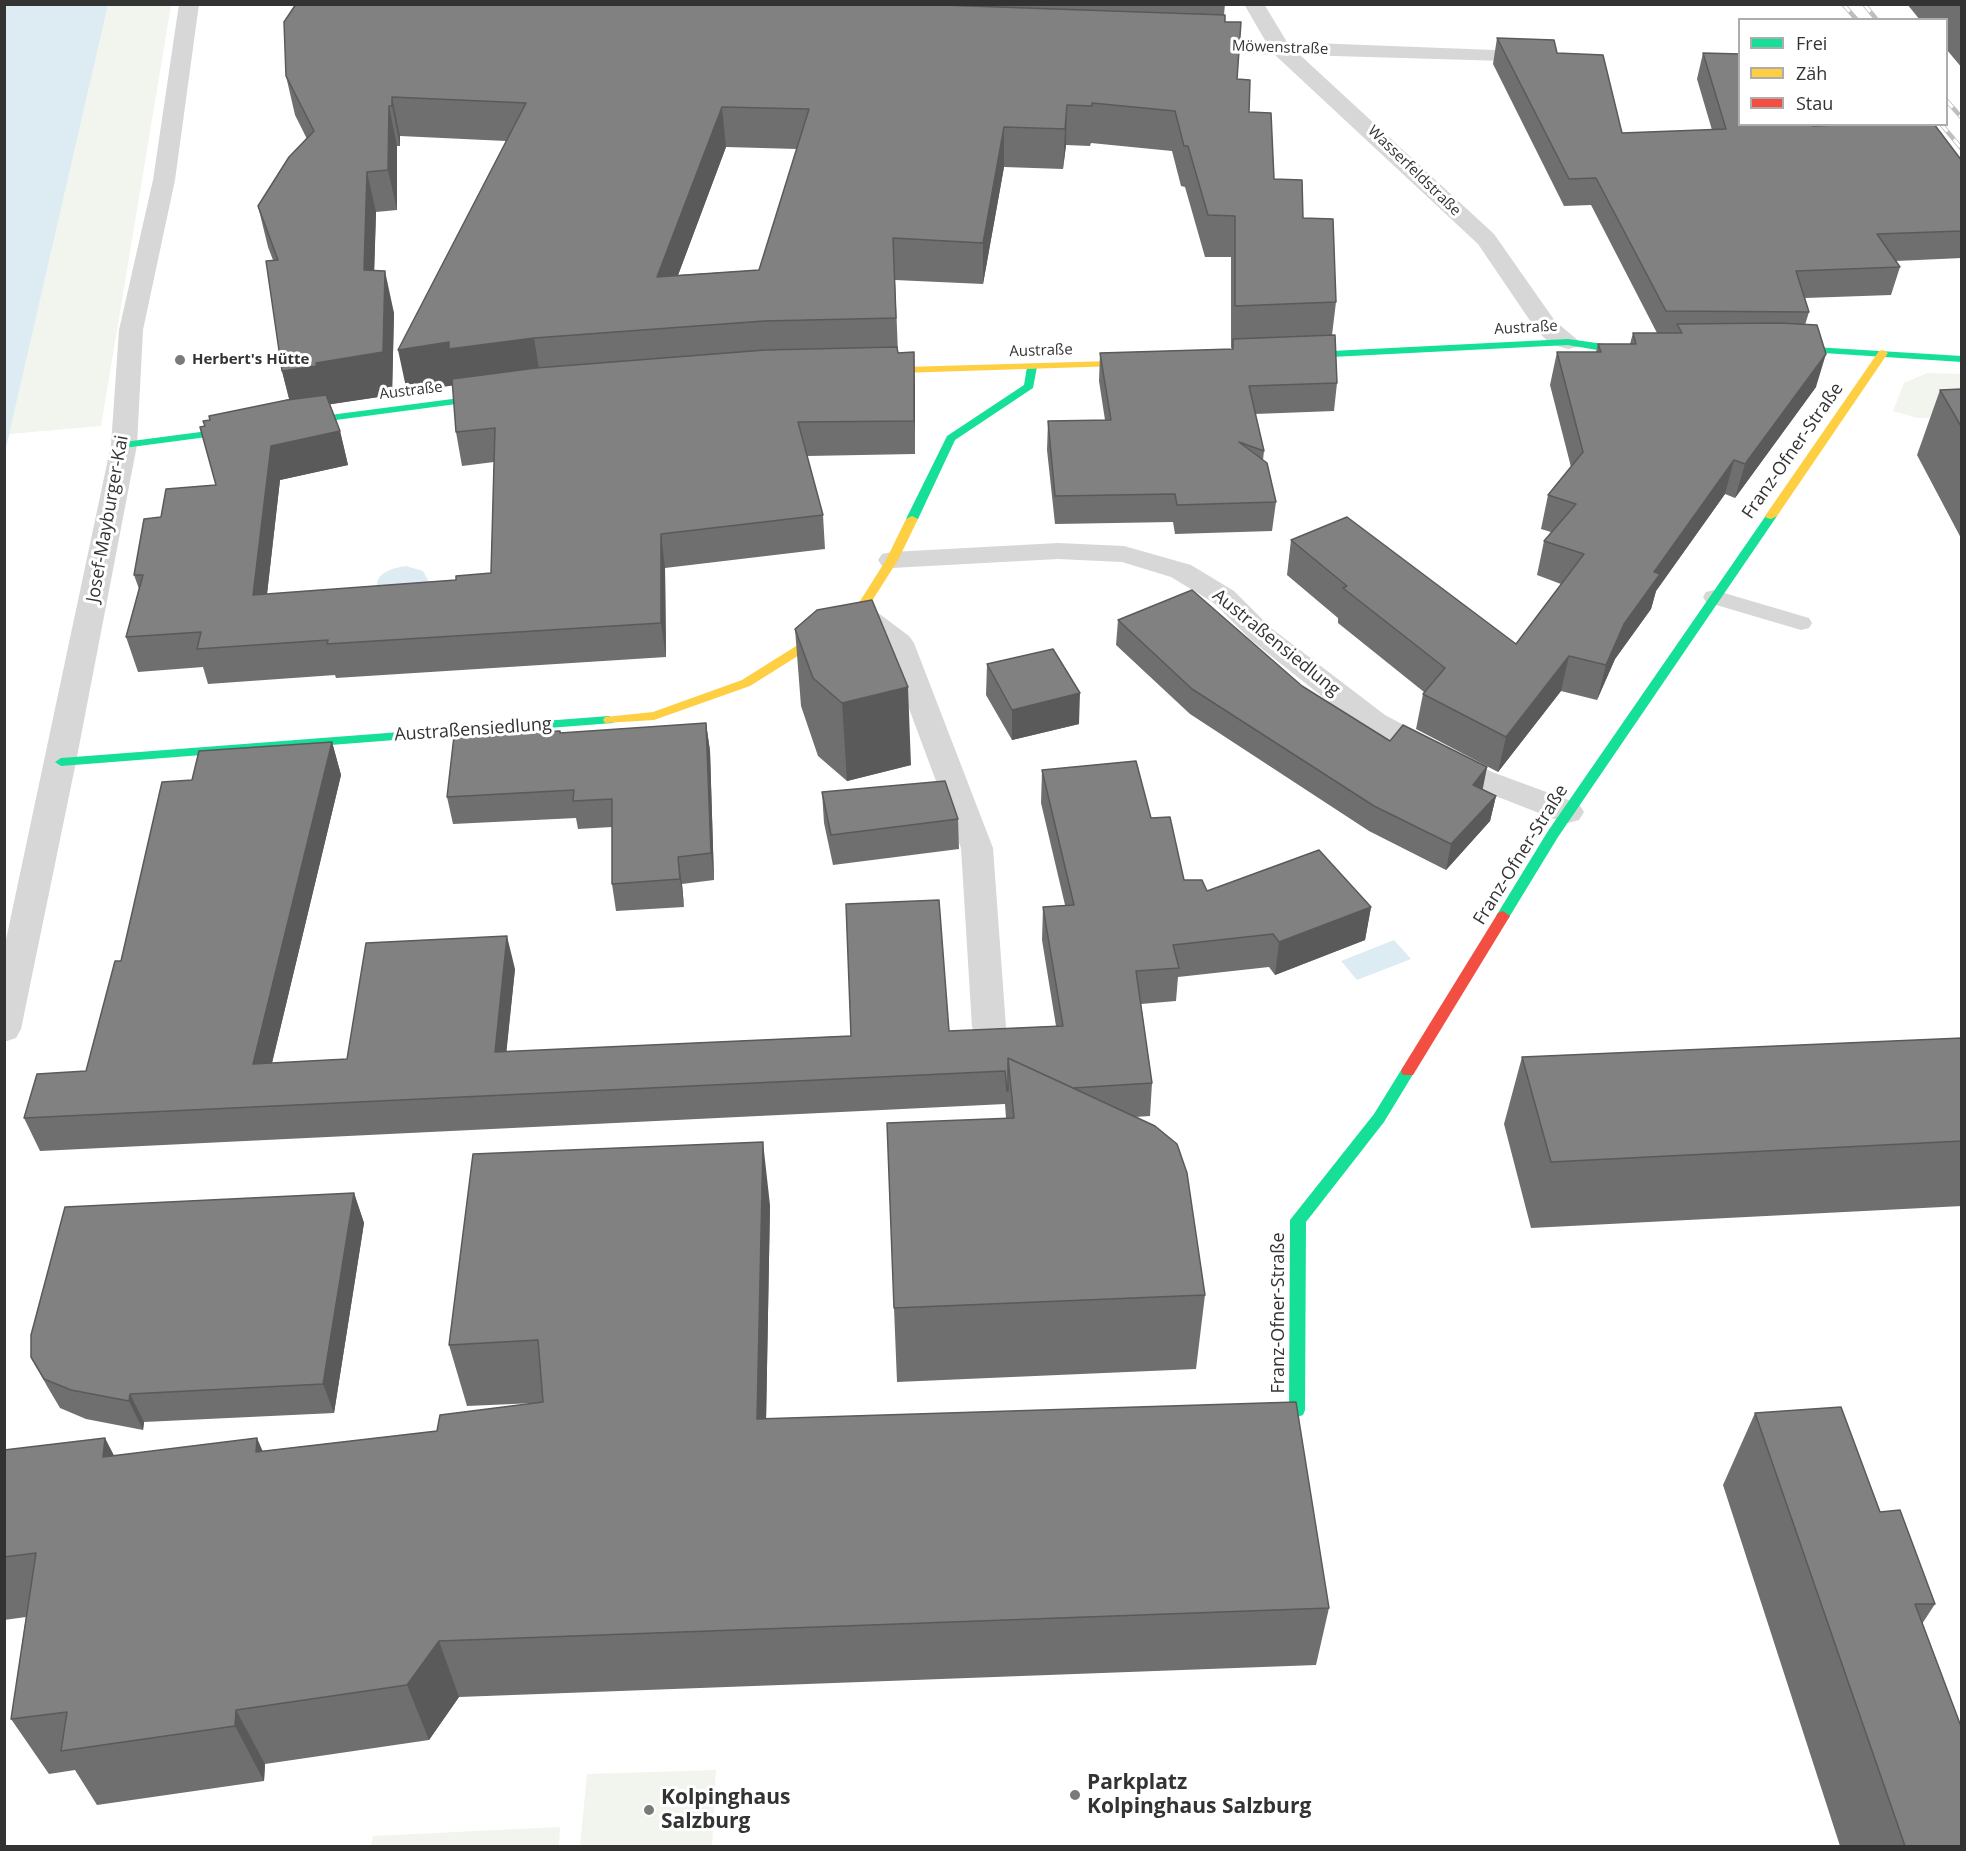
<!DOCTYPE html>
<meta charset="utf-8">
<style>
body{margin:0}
#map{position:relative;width:1966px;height:1851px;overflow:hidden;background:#fff;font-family:"Open Sans",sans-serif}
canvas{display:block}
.frame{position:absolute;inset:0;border:6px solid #333;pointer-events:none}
.legend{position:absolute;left:1738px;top:18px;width:210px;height:108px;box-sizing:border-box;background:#fff;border:2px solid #adadad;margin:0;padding:8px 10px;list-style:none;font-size:18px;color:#333}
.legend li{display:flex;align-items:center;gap:12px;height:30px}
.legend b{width:30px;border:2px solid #adadad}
</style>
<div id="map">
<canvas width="1966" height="1851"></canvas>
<div class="frame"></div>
<ul class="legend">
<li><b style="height:8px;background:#16e098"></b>Frei</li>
<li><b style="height:8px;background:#ffcf43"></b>Zäh</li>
<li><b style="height:8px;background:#f24e42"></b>Stau</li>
</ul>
</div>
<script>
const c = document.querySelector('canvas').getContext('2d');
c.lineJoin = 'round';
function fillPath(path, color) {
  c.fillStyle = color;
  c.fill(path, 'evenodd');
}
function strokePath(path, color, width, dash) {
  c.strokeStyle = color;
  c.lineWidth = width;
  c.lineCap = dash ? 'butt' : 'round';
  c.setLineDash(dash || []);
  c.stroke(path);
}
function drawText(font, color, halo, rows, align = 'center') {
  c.font = font + ' "Open Sans",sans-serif';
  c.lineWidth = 6;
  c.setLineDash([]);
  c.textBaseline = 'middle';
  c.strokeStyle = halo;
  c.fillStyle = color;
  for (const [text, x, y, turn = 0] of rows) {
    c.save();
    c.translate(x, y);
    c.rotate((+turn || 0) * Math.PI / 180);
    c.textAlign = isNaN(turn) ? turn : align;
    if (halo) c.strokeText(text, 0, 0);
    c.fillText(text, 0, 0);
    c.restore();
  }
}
const green = new Path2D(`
 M 108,5 L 171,5 L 101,426 L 9,434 Z
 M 1927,373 L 1961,374 L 1961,418 L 1917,418 L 1893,411 L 1904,383 Z
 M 716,1770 L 712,1846 L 580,1846 L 587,1774 Z
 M 560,1827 L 559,1846 L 371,1846 L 373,1836 Z`);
const water = new Path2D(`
 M 5,4 L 108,5 L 5,452 L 4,5 Z
 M 406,566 L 423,571 L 429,582 L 425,588 L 377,589 C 375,572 393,568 406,566 Z
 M 1394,940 L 1411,959 L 1357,980 L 1341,961 Z`);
const lane = new Path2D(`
 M 1714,590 L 1809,618 L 1812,623 L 1809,628 L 1801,630 L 1706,602 L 1703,597 L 1706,592 Z`);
const street = new Path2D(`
 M 179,4 L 199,4 L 175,180 L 143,330 L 137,445 L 76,762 L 21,1029 L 16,1038 L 4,1042 L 4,949 L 111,445 L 119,330 L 153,180 Z
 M 1244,4 L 1264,4 L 1287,42 L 1546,52 L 1549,56 L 1546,60 L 1539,62 L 1300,55 L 1494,234 L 1555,321 L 1580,342 L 1577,347 L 1568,349 L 1551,344 L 1537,331 L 1478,244 L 1275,55 L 1189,50 L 1186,46 L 1189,42 L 1196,40 L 1266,42 Z
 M 1058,543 L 1124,546 L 1191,565 L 1234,591 L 1271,628 L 1385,715 L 1492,772 L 1579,804 L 1584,812 L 1579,820 L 1568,823 L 1557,820 L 1470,786 L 1363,729 L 1251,640 L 1214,603 L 1171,577 L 1122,562 L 1058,559 L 892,568 L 882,566 L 878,560 L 882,554 L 892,552 Z
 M 859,603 L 869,606 L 909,636 L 914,643 L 993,848 L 1006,1027 L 1001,1036 L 989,1040 L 977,1036 L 972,1027 L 961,848 L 886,647 L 849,618 L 845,612 L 849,606 Z`);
const fast = new Path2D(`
 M 1568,339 L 1611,345 L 1642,345 L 1647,348 C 1633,358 1586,348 1568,345 L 1292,359 L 1287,356 L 1292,353 Z
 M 1781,345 L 1962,356 L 1962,362 L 1777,350 L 1776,348 Z
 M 1032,364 L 1037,367 L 1033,388 L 955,440 L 918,519 L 912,522 L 908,521 L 906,519 L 947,436 L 1024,385 L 1027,367 Z
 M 498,393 L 502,394 L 502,398 L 124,448 L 119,445 L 124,442 Z
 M 1771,513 L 1777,516 L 1558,837 L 1508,919 L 1498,919 L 1496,916 L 1548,831 L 1767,514 Z
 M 609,716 L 615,720 L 613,723 L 61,766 L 55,762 L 61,758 Z
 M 1408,1066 L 1413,1067 L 1415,1071 L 1384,1122 L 1306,1222 L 1305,1410 L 1303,1415 L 1297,1417 L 1291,1415 L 1289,1410 L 1290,1220 L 1374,1114 L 1403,1067 Z`);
const slow = new Path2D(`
 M 1883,350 L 1888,353 L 1777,516 L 1771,519 L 1767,518 L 1765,516 L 1879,351 Z
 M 1145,360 L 1149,361 L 1149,365 L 870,374 L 865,371 L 870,368 Z
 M 912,516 L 918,519 L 898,560 L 863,615 L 750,686 L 654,720 L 605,723 L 603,720 L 605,717 L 653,712 L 742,680 L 855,609 L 886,560 L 906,519 Z`);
const jam = new Path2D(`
 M 1503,911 L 1510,916 L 1413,1075 L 1403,1075 L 1401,1071 L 1403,1067 L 1498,913 Z`);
const rail = new Path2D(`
 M 1843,4 L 1857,20
 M 1864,4 L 1877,20
 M 1946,100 L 1962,118
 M 1941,124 L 1962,149`);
const wall = new Path2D(`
 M 296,4 L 1225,4 L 1224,15 L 1225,22 L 1237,79 L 1249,112 L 1274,179 L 1303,218 L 1336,302 L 1332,335 L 1337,383 L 1334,411 L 1255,414 L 1264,451 L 1263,460 L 1276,502 L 1272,531 L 1175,534 L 1173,522 L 1055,524 L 1047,450 L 1048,421 L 1105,420 L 1099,381 L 1100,353 L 1232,349 L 1232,348 L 1231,348 L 1231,257 L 1205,257 L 1185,187 L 1181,186 L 1172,151 L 1091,143 L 1090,146 L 1066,145 L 1063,169 L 1004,167 L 983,284 L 895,280 L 898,353 L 914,352 L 915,454 L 807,456 L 823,515 L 825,549 L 665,568 L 666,657 L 336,678 L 335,675 L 208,684 L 203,667 L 138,672 L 126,637 L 139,589 L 134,575 L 161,517 L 216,485 L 205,426 L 289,399 L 282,371 L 273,260 L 268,247 L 258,206 L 307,139 L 295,115 L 286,76 ZM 400,136 L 506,141 L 407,392 L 453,385 L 456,432 L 462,466 L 494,462 L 491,573 L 456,580 L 267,594 L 280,480 L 348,465 L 340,431 L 330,404 L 392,395 L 394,313 L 374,270 L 376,212 L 397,210 L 397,146 L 400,146 ZM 726,147 L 797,149 L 759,270 L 678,275 Z
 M 1907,4 L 1962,4 L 1962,68 L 1947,50 L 1947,20 L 1920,20 Z
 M 1497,38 L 1557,53 L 1622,133 L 1712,130 L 1697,79 L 1703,53 L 1813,126 L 1962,161 L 1962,258 L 1896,261 L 1900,267 L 1891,295 L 1805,298 L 1809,312 L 1805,325 L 1816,387 L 1735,498 L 1725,494 L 1656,591 L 1651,609 L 1615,659 L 1597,700 L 1561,691 L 1498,772 L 1416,729 L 1423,694 L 1424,692 L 1338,623 L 1338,618 L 1287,575 L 1291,540 L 1516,644 L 1561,584 L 1537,575 L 1544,541 L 1551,532 L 1541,529 L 1548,495 L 1571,467 L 1550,385 L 1557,352 L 1596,352 L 1598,344 L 1630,344 L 1633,333 L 1657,333 L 1591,205 L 1564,206 L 1493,64 Z
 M 1962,389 L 1962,540 L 1917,455 L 1940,390 Z
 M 1118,620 L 1302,686 L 1390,741 L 1487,767 L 1482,789 L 1496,796 L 1490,821 L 1446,870 L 1369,831 L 1190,714 L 1116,645 Z
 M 795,629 L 911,765 L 847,781 L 818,756 L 801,706 Z
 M 987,664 L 1079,724 L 1012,740 L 986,695 Z
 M 706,723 L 710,751 L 714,880 L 682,884 L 684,907 L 616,911 L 612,884 L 612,827 L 578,829 L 576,818 L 453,824 L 447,797 L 561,733 Z
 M 332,742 L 341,775 L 272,1063 L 347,1059 L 515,969 L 506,1052 L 1056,1026 L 1042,940 L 1043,907 L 1065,905 L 1041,803 L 1042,770 L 1151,818 L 1184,880 L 1207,891 L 1371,907 L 1365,940 L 1275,975 L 1269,967 L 1178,977 L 1176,1001 L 1141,1004 L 1152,1083 L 1150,1116 L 1135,1117 L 1205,1295 L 1196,1369 L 897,1382 L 894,1308 L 1006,1118 L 1005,1104 L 40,1151 L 24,1118 L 86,1071 L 121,961 L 192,780 Z
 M 822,792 L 958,818 L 959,849 L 833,865 L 824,823 Z
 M 1962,1038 L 1962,1206 L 1531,1228 L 1504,1124 L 1522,1057 Z
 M 354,1193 L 364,1223 L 334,1413 L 144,1422 L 143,1430 L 86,1419 L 60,1408 L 47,1386 L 31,1357 Z
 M 770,1205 L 766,1419 L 1329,1608 L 1316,1665 L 459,1697 L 429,1740 L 265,1764 L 264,1781 L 97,1805 L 75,1770 L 49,1774 L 11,1719 L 26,1617 L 4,1620 L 4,1450 L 114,1456 L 263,1451 L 437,1431 L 535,1403 L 467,1406 L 449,1345 Z
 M 1755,1413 L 1880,1512 L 1935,1604 L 1922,1624 L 1962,1846 L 1840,1846 L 1723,1485 Z`);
const shadedWall = new Path2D(`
 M 392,97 L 400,136 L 400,146 L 392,106 Z
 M 1067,105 L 1066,145 L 1063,169 L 1065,129 Z
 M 389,106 L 397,146 L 397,210 L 388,170 Z
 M 722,107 L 726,147 L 662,318 L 657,277 Z
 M 1004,127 L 1004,167 L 983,284 L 983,243 Z
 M 367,172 L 376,212 L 373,312 L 364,270 Z
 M 385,271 L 394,313 L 392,395 L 326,405 L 293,413 L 282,371 L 316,363 Z
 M 534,338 L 541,381 L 456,385 L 407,392 L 398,350 L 449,342 Z
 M 914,352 L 915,386 L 915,454 L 914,421 Z
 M 1826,354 L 1816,387 L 1735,498 L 1745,464 Z
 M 340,431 L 348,465 L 280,480 L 263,629 L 253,595 L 271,446 Z
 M 1734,460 L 1725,494 L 1656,591 L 1651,609 L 1615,659 L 1597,700 L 1606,665 L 1624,624 L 1654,572 Z
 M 661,534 L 665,568 L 666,657 L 661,623 Z
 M 1569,656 L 1561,691 L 1498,772 L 1506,737 Z
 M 908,687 L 911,765 L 847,781 L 842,703 Z
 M 1080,693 L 1079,724 L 1012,740 L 1012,710 Z
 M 706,723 L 710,751 L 714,880 L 711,853 Z
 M 332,742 L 341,775 L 264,1096 L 253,1064 Z
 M 1487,767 L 1482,793 L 1473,785 Z
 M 1496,796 L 1490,821 L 1446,870 L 1451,844 Z
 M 678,857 L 682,884 L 684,907 L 680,879 Z
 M 1371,907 L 1365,940 L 1275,975 L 1279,942 Z
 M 507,936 L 515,969 L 503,1085 L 495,1052 Z
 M 763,1142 L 770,1205 L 765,1479 L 757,1419 Z
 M 354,1193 L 364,1223 L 334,1413 L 323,1384 Z
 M 130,1394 L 144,1422 L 143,1430 L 129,1401 Z
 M 105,1438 L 136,1498 L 103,1457 Z
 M 257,1438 L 283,1498 L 256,1452 Z
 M 439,1641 L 459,1697 L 429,1740 L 407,1685 Z
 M 236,1710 L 265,1764 L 264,1781 L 235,1726 Z`);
const building = new Path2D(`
 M 296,4 L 913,4 L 1225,15 L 1225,22 L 1241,22 L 1237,79 L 1250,80 L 1249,112 L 1271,113 L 1274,179 L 1302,180 L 1303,218 L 1333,219 L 1336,302 L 1235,306 L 1235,216 L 1208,215 L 1188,146 L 1184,146 L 1175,111 L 1092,103 L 1092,106 L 1067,105 L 1065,129 L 1004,127 L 983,243 L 893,238 L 896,318 L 764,321 L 534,338 L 449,349 L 449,342 L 398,350 L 526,103 L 392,97 L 392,106 L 389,106 L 388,170 L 367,172 L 364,270 L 385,271 L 383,352 L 316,363 L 317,366 L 282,371 L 266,261 L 278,260 L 258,206 L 289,157 L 314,131 L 286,76 L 284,22 ZM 722,107 L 809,109 L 759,270 L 657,277 Z
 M 1497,38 L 1554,40 L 1557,53 L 1603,55 L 1622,133 L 1726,129 L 1703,53 L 1740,54 L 1740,124 L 1812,124 L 1813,126 L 1853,124 L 1934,124 L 1962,161 L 1962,231 L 1877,234 L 1900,267 L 1796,271 L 1809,312 L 1666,311 L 1596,178 L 1569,179 Z
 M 1779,323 L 1817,325 L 1826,354 L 1745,464 L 1734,460 L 1654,572 L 1660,574 L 1624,624 L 1606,665 L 1569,656 L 1506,737 L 1423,694 L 1445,668 L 1343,588 L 1347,586 L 1291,540 L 1347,517 L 1516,644 L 1584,554 L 1544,541 L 1576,504 L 1548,495 L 1583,452 L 1557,352 L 1601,352 L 1598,344 L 1636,344 L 1633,333 L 1682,333 L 1677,324 Z
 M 1335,335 L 1337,383 L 1249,386 L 1264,451 L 1239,442 L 1267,463 L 1276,502 L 1177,505 L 1175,494 L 1055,496 L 1048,421 L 1111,420 L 1100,353 L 1233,349 L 1233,339 Z
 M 897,347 L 898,353 L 914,352 L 914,421 L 798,422 L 823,515 L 661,534 L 661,623 L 327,644 L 328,640 L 197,649 L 201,632 L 126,637 L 143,575 L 134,575 L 144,519 L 161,517 L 166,489 L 216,485 L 200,427 L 205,426 L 203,421 L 210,420 L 209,416 L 287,400 L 326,395 L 340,431 L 271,446 L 253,595 L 456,580 L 456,576 L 491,573 L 495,428 L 456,432 L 452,379 L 536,368 L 765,350 Z
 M 1962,389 L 1962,428 L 1940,390 Z
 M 1192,590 L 1302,686 L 1390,741 L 1403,725 L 1487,767 L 1473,785 L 1496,796 L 1451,844 L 1374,806 L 1192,689 L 1118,620 Z
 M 872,600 L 908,687 L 842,703 L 813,678 L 795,629 L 817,610 Z
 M 1053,649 L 1080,693 L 1012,710 L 987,664 Z
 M 706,723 L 711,853 L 678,857 L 680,879 L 612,884 L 612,799 L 573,801 L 574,790 L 447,797 L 454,736 L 560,731 L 560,733 Z
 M 332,742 L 253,1064 L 347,1059 L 366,943 L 507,936 L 495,1052 L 851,1036 L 846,904 L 939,900 L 949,1031 L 1063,1026 L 1043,907 L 1074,905 L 1042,770 L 1136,761 L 1151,818 L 1170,817 L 1184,880 L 1202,880 L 1207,891 L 1319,850 L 1371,907 L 1279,942 L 1273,934 L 1173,945 L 1179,968 L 1136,971 L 1152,1083 L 1073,1088 L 1008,1058 L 1008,1091 L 1007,1091 L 1005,1071 L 24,1118 L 37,1074 L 86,1071 L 115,961 L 121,961 L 162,782 L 192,780 L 199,751 Z
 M 945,781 L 958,819 L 831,835 L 822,792 Z
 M 1962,1038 L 1962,1141 L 1551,1162 L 1522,1057 Z
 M 1008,1058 L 1155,1126 L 1177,1144 L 1187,1173 L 1205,1295 L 894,1308 L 887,1123 L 1014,1118 Z
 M 763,1142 L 757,1419 L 1296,1402 L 1329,1608 L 439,1641 L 407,1685 L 236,1710 L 235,1726 L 61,1751 L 67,1712 L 11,1719 L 36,1553 L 4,1557 L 4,1450 L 105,1438 L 103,1457 L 257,1438 L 256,1452 L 437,1431 L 440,1415 L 543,1402 L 538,1340 L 449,1345 L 473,1154 Z
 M 354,1193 L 323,1384 L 130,1394 L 129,1401 L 71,1390 L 44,1379 L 31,1357 L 31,1335 L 65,1207 Z
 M 1841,1407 L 1880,1512 L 1900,1510 L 1935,1604 L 1915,1604 L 1962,1729 L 1962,1846 L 1905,1846 L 1755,1413 Z`);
const markers = [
 [180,360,6,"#7a7a7a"],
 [1075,1795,6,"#7a7a7a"],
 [649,1810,6,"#7a7a7a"]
];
const farStreetnames = [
 ["Möwenstraße",1280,48,2],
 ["Wasserfeldstraße",1414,171,44],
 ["Austraße",1526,328,-3],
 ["Austraße",1041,351,-2],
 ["Austraße",411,391,-7]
];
const farPoinames = [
 ["Herbert's Hütte",192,360]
];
const streetNames = [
 ["Franz-Ofner-Straße",1793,451,-55],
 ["Josef-Mayburger-Kai",108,519,-80],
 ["Austraßensiedlung",1276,643,39],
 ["Austraßensiedlung",473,730,-4],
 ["Franz-Ofner-Straße",1521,855,-58],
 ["Franz-Ofner-Straße",1279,1313,-90]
];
const nearPoinames = [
 ["Parkplatz",1087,1783],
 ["Kolpinghaus Salzburg",1087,1807],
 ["Kolpinghaus",661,1798],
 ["Salzburg",661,1822]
];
fillPath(green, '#f1f5ed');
fillPath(water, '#ddebf3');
fillPath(lane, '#d7d7d7');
fillPath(street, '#d7d7d7');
fillPath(fast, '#16e098');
fillPath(slow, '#ffcf43');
fillPath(jam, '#f24e42');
strokePath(rail, '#bebebe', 4.5);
strokePath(rail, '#fff', 3, [10]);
fillPath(wall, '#6f6f6f');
fillPath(shadedWall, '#5a5a5a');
fillPath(building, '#818181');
strokePath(building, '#5a5a5a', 1.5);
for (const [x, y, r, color] of markers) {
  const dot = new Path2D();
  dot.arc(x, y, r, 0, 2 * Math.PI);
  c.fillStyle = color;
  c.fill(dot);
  strokePath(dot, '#fff', 2);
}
drawText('15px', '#333', '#fff', farStreetnames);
drawText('bold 15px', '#333', '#fff', farPoinames, 'left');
drawText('18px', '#333', '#fff', streetNames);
drawText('bold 21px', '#333', '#fff', nearPoinames, 'left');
</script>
